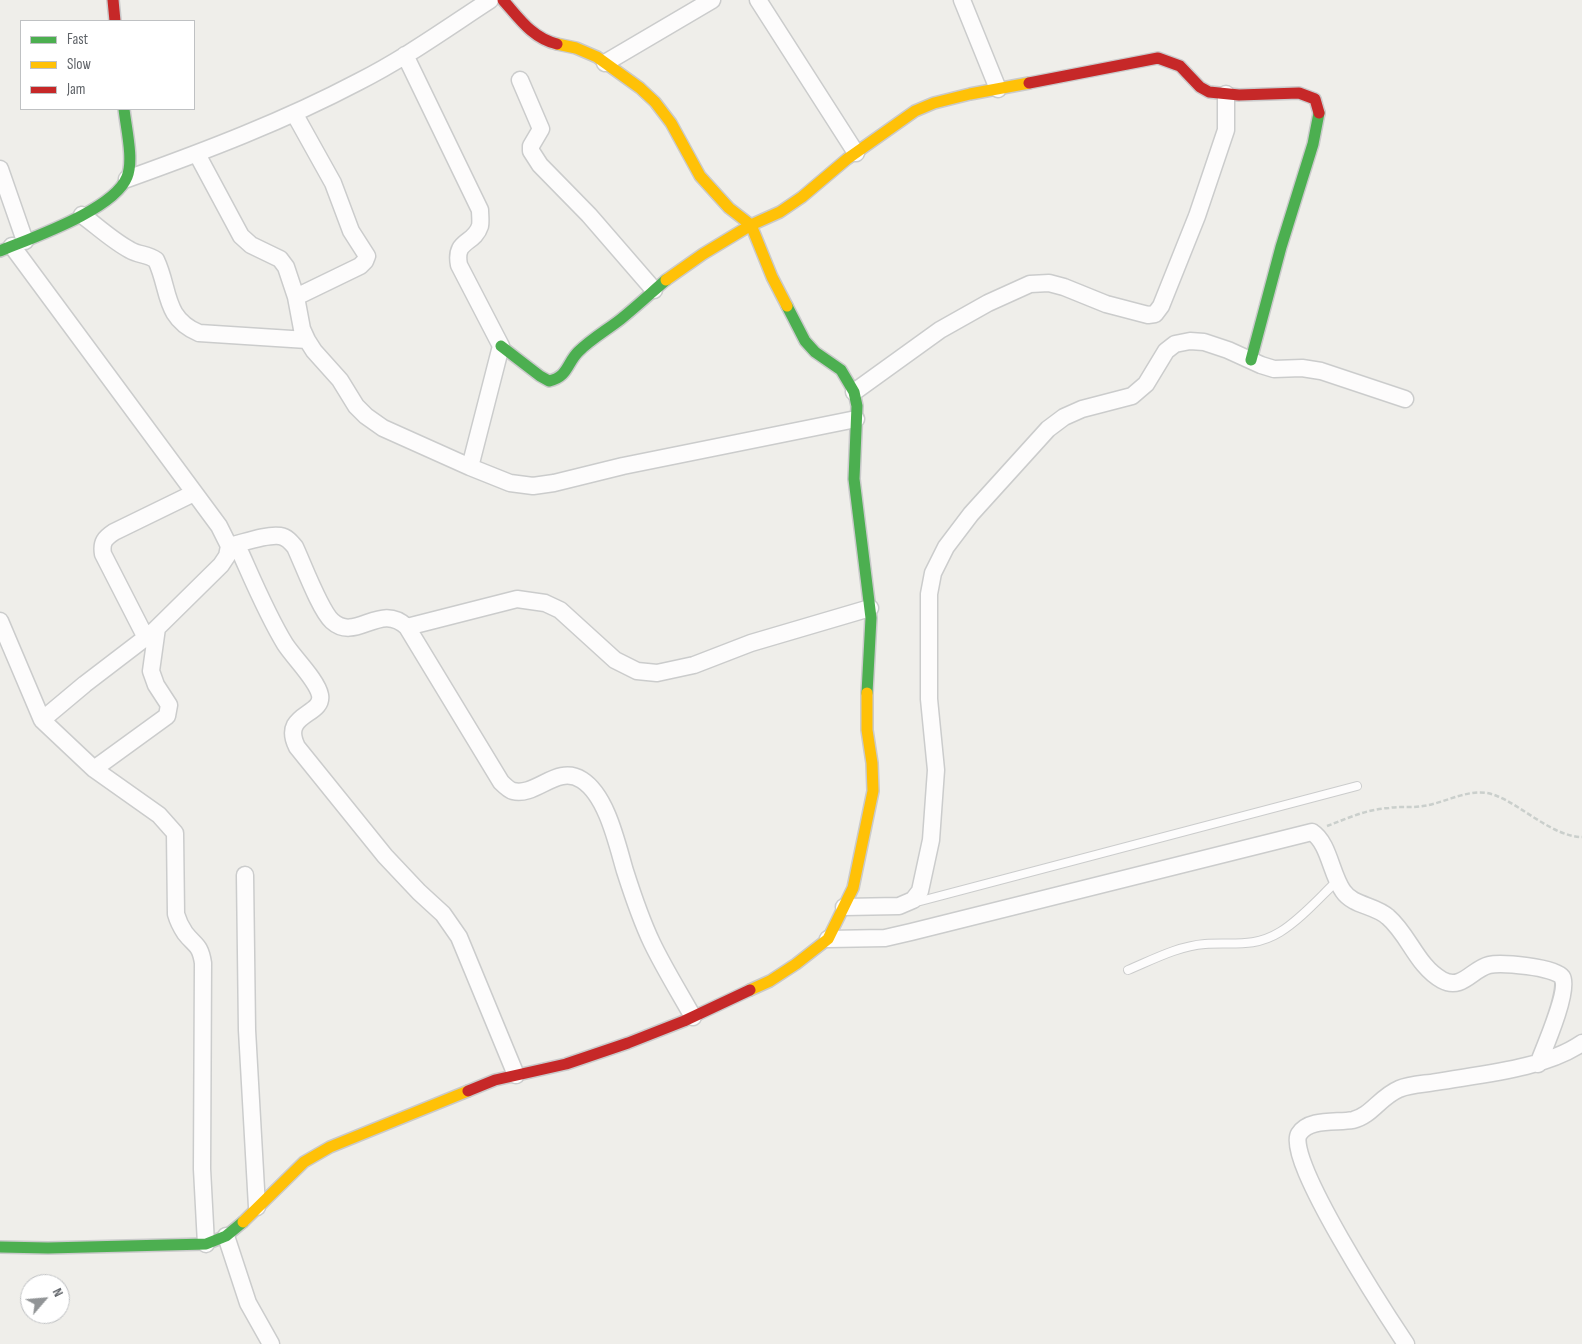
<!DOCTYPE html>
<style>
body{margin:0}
#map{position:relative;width:1582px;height:1344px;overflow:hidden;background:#efeeea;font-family:"Sofia Sans Condensed",sans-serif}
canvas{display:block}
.legend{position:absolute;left:20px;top:20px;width:175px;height:90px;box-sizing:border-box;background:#fff;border:1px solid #bfc1c3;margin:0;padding:6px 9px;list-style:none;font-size:15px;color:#5f6368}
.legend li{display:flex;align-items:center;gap:10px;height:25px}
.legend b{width:25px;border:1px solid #bfc1c3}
.north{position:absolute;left:20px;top:1274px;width:50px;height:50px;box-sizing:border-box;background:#fff;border:1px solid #bfc1c3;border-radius:50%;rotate:63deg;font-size:14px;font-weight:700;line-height:20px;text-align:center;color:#5f6368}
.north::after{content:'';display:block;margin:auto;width:18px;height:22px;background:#919496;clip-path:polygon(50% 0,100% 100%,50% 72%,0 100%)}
</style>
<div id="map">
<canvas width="1582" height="1344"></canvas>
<ul class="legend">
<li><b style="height:6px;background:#4caf50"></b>Fast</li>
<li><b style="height:6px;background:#ffc107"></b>Slow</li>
<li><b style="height:6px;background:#c62828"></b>Jam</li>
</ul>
<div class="north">N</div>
</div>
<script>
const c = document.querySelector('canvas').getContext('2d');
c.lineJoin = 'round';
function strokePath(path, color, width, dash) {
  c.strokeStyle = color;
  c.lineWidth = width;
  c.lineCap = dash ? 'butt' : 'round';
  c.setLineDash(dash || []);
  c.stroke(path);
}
const path = new Path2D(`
 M 1327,826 C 1346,819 1367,809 1389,808 C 1400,806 1412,808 1423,806 C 1447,803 1472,785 1497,796 C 1522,806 1554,837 1582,837`);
const lane = new Path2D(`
 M 913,903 L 1357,786
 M 1128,970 C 1152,960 1178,946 1205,944 C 1232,942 1254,948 1280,932 C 1301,919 1319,898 1337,881`);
const street = new Path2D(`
 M 758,0 L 856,153
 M 962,0 L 998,89
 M 405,55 L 480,210 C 480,215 481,221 480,226 C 474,245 454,239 459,265 L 501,346 L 470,467
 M 605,63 L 712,0
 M 520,80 L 541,129 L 531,146 L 531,151 L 540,165 L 589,215 L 654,290
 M 294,113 L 333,183 L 351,231 L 367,256 L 365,261 L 360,266 L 296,297
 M 197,154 L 241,236 L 251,245 L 280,259 L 286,267 L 296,297 L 302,329 L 307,340 L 314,351 L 340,380 L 356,406 L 366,416 L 383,428 L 470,467 L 510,483 L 533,486 L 554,483 L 623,466 L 856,419
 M 0,169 L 25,241
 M 127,179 C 205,151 284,121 358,82 C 404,59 447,28 490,0
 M 82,215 C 97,226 113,241 130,250 C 138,255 148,254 156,260 C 170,289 163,318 199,333 L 307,340
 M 854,392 L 940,330 L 988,303 L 1030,284 L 1049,283 L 1064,287 L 1106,304 L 1148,315 L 1155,314 L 1161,306 L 1197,216 L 1226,130 L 1226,94
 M 237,545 C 252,578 266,613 285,644 C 294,658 317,680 320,695 C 324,716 280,713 297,747 L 385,856 L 419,892 L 443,914 L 459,937 L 516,1075
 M 229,546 C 243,543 266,534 280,536 C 287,537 291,542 295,547 C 303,564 320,610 332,621 C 356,643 380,601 407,627 L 501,782 C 505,786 509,790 513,791 C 536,797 557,764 582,780 C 607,796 617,844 625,871 C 633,896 641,920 652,943 C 664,968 679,992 693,1017
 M 0,621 L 42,720 L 85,684 L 153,632 L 221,565 L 227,556 L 229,546 L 219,526 L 12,246
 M 407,627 L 517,599 L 545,603 L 560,610 L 615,660 L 637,671 L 657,673 L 694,665 L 751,643 L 870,608
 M 146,638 L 103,554 C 101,542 105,538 114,532 L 194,493
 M 42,720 L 94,769 L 159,815 L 175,833 L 176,914 C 178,921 181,927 185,933 C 195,946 200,944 203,963 L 202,1169 L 206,1244
 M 94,769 L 167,716 L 169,705 L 156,685 L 151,671 L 157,628
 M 245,875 L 247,1030 L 257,1207
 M 844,907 L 899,906 L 913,900 L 920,891 L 931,840 L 936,770 L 929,699 L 929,594 L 933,573 L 946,547 L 971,514 L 1048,429 L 1064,417 L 1082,409 L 1132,396 L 1146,384 L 1166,351 L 1175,344 L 1190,341 L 1204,342 L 1228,350 L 1261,365 L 1274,369 L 1302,368 L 1321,371 L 1405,399
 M 828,939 L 885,938 L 911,932 L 1312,832 C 1329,843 1331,874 1343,891 C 1353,906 1375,905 1388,917 C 1409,935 1417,966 1442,980 C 1462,991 1472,969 1489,965 C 1501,962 1555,967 1562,977 C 1570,989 1544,1049 1538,1064
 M 226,1236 L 248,1303 L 271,1344
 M 1406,1344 C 1388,1317 1284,1158 1299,1134 C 1309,1118 1337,1123 1353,1120 C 1371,1116 1380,1097 1399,1089 C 1410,1084 1425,1084 1436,1082 C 1482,1074 1544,1069 1582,1043`);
const fast = new Path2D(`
 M 0,251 C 31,238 114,210 127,177 C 134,160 126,128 124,109
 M 787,306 L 805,341 L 815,352 L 841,370 L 854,392 L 857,406 L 854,479 L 871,618 L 867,693
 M 501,346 L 540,376 L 549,381 C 568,377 567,363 578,352 C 591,339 607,330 621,319 C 637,306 651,293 666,280
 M 1251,360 L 1281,247 L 1313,144 L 1319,113
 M 0,1247 L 48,1248 L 206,1244 L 226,1236 L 243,1222`);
const slow = new Path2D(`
 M 557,44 L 576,48 L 597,57 L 640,88 L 655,102 L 671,123 L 700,176 L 729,208 L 751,225 L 772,277 L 787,306
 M 666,280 L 703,254 L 751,225 L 780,212 L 802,197 L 847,159 L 915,111 L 934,103 L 970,94 L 1029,83
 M 750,990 L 770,981 L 796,964 L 828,939 L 853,888 L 873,791 L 872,763 L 867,730 L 867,693
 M 243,1222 L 304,1162 L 330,1147 L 468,1091`);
const jam = new Path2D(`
 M 113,0 L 115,21
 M 503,0 C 519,18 532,38 557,44
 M 1029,83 L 1158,58 L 1180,66 L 1200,87 L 1209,92 L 1239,95 L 1299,93 L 1315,99 L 1319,113
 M 468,1091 L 495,1080 L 566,1064 L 628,1043 L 684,1021 L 750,990`);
strokePath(lane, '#cbcccc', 10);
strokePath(street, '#cbcccc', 19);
strokePath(fast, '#cacacb', 14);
strokePath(slow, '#cacacb', 14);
strokePath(jam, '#cacacb', 14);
strokePath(path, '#cacfcc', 2.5, [5, 2.5]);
strokePath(lane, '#fdfcfc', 8);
strokePath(street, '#fdfcfc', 16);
strokePath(fast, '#4caf50', 11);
strokePath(slow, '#ffc107', 11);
strokePath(jam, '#c62828', 11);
</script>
